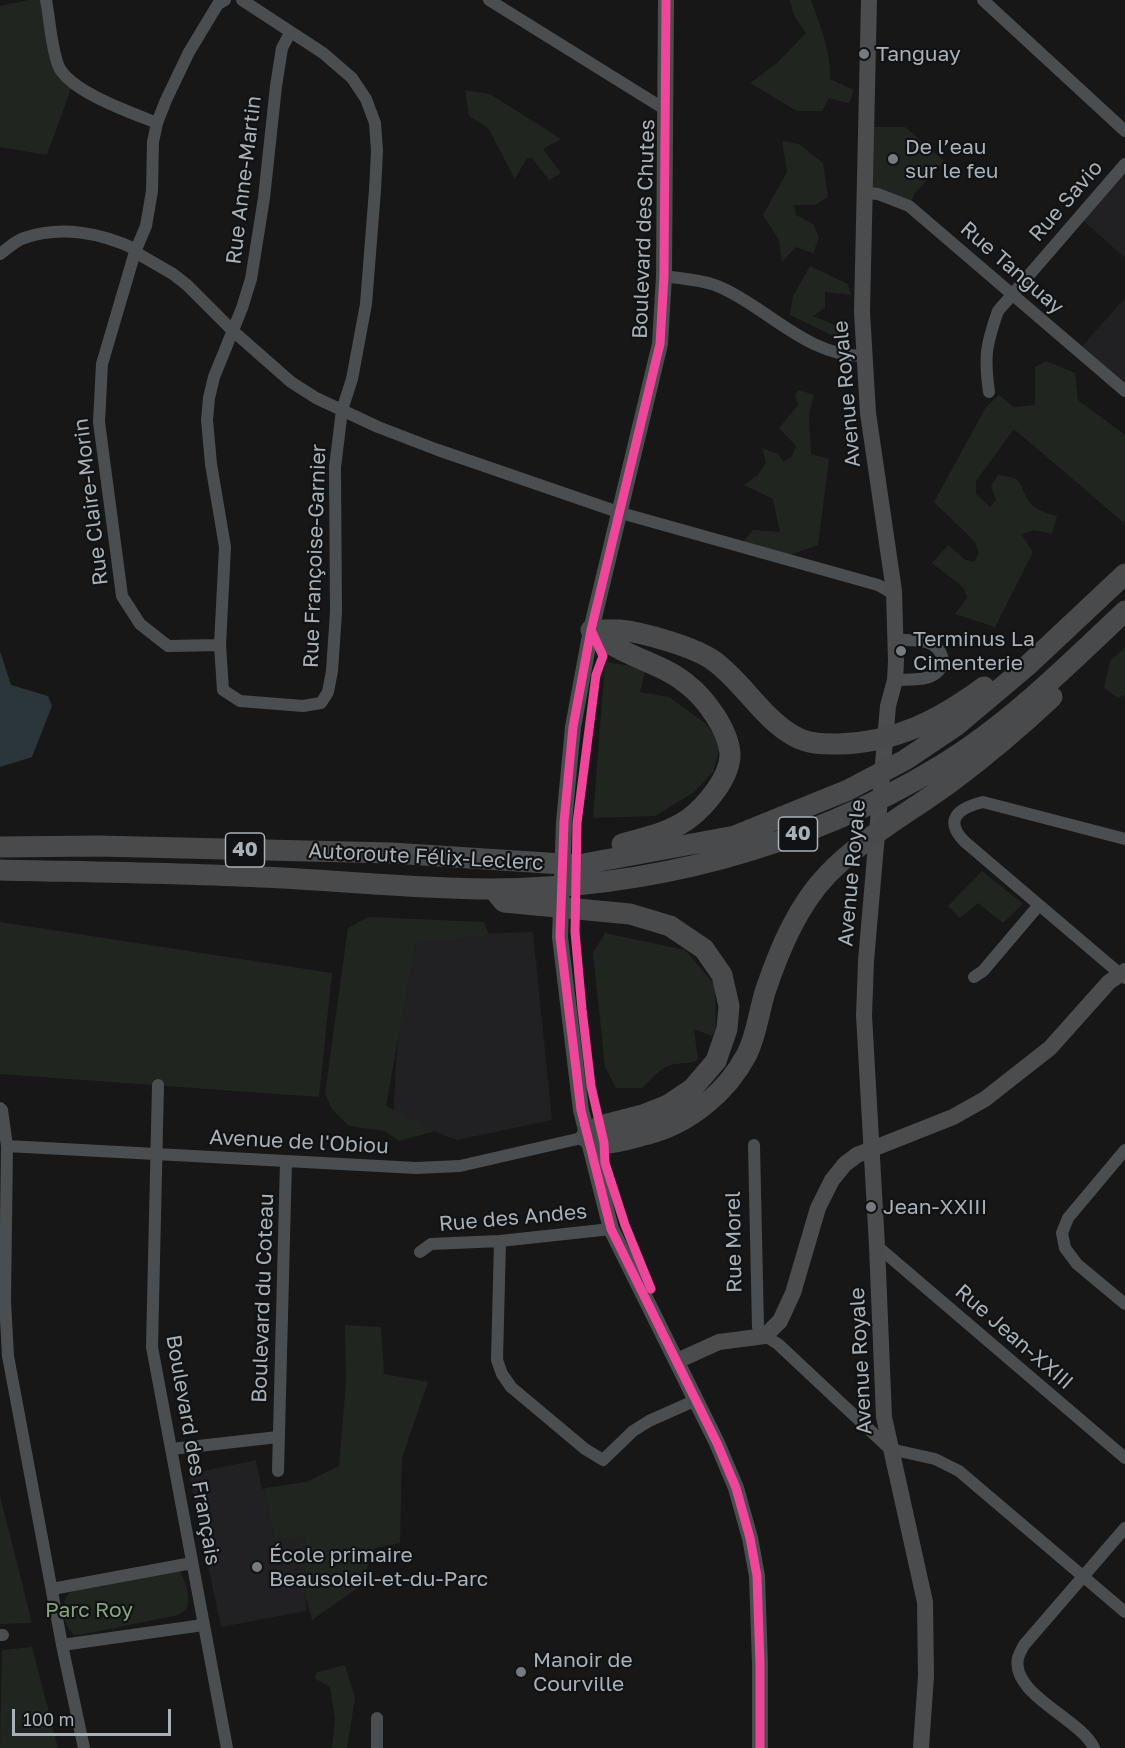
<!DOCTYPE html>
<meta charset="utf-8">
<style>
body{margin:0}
#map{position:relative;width:1125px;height:1748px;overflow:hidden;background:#171717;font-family:"Golos Text",sans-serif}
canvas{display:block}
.scale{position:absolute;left:12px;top:1709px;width:159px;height:27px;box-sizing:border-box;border:3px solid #a8b1b8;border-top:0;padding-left:8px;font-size:18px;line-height:21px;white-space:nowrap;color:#a8b1b8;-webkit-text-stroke:4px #111213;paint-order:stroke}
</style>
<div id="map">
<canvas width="1125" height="1748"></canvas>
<div class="scale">100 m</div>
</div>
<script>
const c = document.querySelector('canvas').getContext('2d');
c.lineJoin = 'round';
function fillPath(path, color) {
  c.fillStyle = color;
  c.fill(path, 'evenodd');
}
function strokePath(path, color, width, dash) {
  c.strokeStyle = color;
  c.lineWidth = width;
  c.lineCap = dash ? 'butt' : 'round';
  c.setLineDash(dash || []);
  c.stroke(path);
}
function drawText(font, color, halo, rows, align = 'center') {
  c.font = font + ' "Golos Text",sans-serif';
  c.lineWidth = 4.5;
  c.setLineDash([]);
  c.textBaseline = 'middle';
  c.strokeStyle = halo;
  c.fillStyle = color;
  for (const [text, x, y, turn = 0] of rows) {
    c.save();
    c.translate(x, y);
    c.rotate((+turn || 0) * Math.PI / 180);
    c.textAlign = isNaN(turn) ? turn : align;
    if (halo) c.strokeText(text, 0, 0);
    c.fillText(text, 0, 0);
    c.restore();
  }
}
const built = new Path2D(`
 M 1125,164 L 1125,258 L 1078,216 Z
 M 1125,298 L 1125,391 L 1078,351 Z
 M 533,932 L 552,1120 L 457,1140 L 393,1116 L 404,936 Z
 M 256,1460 L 262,1489 L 306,1482 L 306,1611 L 221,1627 L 189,1474 Z`);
const green = new Path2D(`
 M 29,0 L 46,0 L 54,43 L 73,83 L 47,155 L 0,147 L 0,6 Z
 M 789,0 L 811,0 C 819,22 832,55 830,79 L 854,90 L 849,103 L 829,98 L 822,111 L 797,111 L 750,83 L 777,63 L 806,33 L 796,19 Z
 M 465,90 L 490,94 L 561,139 L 543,149 L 561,173 L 549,180 L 532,158 L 527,158 L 515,179 L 488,128 L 469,116 Z
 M 867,127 L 905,127 L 944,161 L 915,193 L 909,206 L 865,193 Z
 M 782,141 L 799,144 L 823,163 L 828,197 L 815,205 L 794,205 L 796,215 L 813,224 L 819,238 L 813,253 L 796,247 L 782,262 L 779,240 L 763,215 L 787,172 Z
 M 810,266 L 848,284 L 851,295 L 825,292 L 825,308 L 813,316 L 842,328 L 848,343 L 790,315 L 793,296 Z
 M 1046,361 L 1075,373 L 1078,400 L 1125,435 L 1125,520 L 1123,522 L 1014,429 L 976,481 L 976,494 L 990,507 L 996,500 L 991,486 L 998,475 C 1024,478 1017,481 1028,500 C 1034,510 1046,513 1057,516 L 1052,534 L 1034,530 L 1021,534 L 1033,552 L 995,627 L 955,614 L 967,598 L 964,588 L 932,563 L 948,545 L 964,559 L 974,562 L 979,553 L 975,542 L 934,502 L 986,407 L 999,395 L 1014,407 L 1035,405 L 1035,367 Z
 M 799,390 L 814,395 L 809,414 L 811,454 L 829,459 L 818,545 L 790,555 L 742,543 L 753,530 L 780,532 L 773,499 L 744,485 L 758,475 L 766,462 L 762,448 L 778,454 L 784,462 L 792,456 L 796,446 L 779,428 L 798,405 L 795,394 Z
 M 1125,648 L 1125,695 L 1118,698 L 1104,688 L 1110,661 Z
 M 605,662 L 646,668 L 640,692 L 669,697 L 705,723 L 721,743 L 713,772 L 693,793 L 655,816 L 593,818 Z
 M 982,871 L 1023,904 L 1003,923 L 978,903 L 960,918 L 948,906 Z
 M 368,917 L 484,922 L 489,935 L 415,943 L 386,1106 L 435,1131 L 399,1141 L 385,1131 L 349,1126 L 332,1109 L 325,1093 L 348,928 Z
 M 0,922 L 332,973 L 319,1097 L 0,1074 Z
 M 605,933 L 685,950 L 715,985 L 716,1030 L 712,1036 L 694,1029 L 698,1060 C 689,1064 684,1063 674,1064 C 661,1066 651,1080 642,1088 L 616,1088 L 605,1067 L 593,953 Z
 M 345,1325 L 381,1327 L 384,1374 L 428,1382 L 402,1458 L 400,1543 L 375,1548 L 359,1587 L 312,1620 L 306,1597 L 306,1537 L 275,1538 L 265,1488 L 306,1482 L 339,1466 L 346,1383 Z
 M 0,1496 L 32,1623 L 0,1624 Z
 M 179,1570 C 185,1577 192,1601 186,1609 C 184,1612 181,1613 178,1615 L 80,1635 L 74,1635 C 61,1621 58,1603 73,1589 Z
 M 32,1647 L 58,1748 L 0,1748 L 2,1650 Z
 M 345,1665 L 355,1698 L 347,1748 L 332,1748 L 335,1719 L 330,1687 L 314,1678 L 318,1672 Z`);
const water = new Path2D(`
 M 0,651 L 11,685 L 48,696 L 52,706 L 32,757 L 0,767 Z`);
const street = new Path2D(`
 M 46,0 C 50,21 51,45 58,65 C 68,91 132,113 157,123
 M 242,0 L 323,53 L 352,78 L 366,99 L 375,123 L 377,151 L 375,190 L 366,304 L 352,379 L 342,410 L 335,467 L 336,612 L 332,671 L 328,692 L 321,703 L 303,706 L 240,701 L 223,690 L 220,645 L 225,547 L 211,464 L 207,420 L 209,398 L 214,377 L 242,308 L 251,279 L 264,198 L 276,86 L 282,48 L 290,33
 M 489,0 L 666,110
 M 983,0 L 1125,131
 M 865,193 L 878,194 L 909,206 L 1125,391
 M 0,254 C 7,249 15,241 24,238 C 61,225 101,233 135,249 L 135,252 L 173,274 L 187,285 L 233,331 L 291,382 L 316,398 L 378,427 L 438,450 L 621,513 L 878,585 L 894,594
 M 664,276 C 684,279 706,280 724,289 C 771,311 809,357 865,356
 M 989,392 C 984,357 986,345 998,311 L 1125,164
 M 220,645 L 168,646 L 140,624 L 122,596 L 99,422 L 102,364 L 135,252 L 146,226 L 152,191 L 153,142 L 157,123 L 166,100 L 189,52 L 218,4 L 225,0
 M 895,680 C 912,679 939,683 943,661 C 940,637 913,640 895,640
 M 1125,839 L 983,802 C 958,808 943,820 965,842 L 1125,978
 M 974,977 L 983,971 L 1039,905
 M 158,1085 L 152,1347 L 227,1748
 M 0,1108 L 2,1110 L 7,1146 L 5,1301 L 8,1356 L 62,1645 L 84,1748
 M 754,1145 L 758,1327 L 765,1336 L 778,1344 L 890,1449 L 935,1459 L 959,1471 L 1125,1612
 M 7,1146 L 416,1168 L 460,1166 L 586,1137
 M 1125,1150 L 1068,1218 L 1062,1233 L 1065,1248 L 1077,1264 L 1125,1304
 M 500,1241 L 497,1360 L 502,1374 L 511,1387 L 585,1449 L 603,1460 L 633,1431 L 649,1421 L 696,1400
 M 877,1246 L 1125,1458
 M 420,1252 L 431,1244 L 500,1241 L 611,1229
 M 172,1449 L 278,1437
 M 278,1471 L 286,1161
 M 52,1589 L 192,1563
 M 0,1635 L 3,1635
 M 62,1645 L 203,1625
 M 377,1718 L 377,1748
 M 1094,1748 C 1081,1719 1010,1694 1018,1658 C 1019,1654 1022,1649 1024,1645 L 1125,1528`);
const secondary = new Path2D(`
 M 666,0 L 664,276 L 660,344 L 591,630 L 573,727 L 564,822 L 560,937 L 581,1110 L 611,1229 L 717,1443 L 736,1488 L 750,1538 L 757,1576 L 760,1664 L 760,1748
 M 869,0 L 862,312 L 868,413 L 894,591 L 896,661 L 895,680 L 888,706 L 866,961 L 864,1015 L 877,1246 L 884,1417 L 925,1602 L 926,1676 L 921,1748
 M 677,1361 L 719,1342 L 765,1336 L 780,1321 L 793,1293 L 818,1208 L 832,1180 L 845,1164 L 857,1155 L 953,1117 L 985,1099 L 1050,1048 L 1109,982 L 1125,971`);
const highway = new Path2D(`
 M 591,630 C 600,630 610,630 619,630 C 642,632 695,647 714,661 C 743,682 762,718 794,736 C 808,744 822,744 838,744 C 895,743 939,720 984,687
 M 591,630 C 599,636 606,642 614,646 C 638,660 665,666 687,684 C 705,698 728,729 730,753 C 731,777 705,807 687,820 C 668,833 643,838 622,844
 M 0,847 L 98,846 L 392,853 L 578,865 L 735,836 L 848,790 L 905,760 L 957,725 L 1027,666 L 1125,574
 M 0,870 C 87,872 174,873 260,877 C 337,880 413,889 490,889 C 647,889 805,848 940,766 C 1009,724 1067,666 1125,611
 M 493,889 L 504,902 L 630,914 L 670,926 L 704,949 L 722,975 L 729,1006 L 727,1029 L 716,1061 L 692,1089 L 668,1105 L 643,1115 L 600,1126 L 586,1137
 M 586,1137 C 591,1139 598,1142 603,1143 C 616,1144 635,1137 648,1134 C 690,1123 727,1092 747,1054 C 757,1034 759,1010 766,989 C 780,948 798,905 828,874 C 864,837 910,812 951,782 C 987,755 1020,727 1052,697`);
const cycleway = new Path2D(`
 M 666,0 L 664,276 L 660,344 L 591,630 L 573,727 L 564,822 L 560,937 L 581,1110 L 611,1229 L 717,1443 L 736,1488 L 750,1538 L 757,1576 L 760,1664 L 760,1748
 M 591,630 L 603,656 L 596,675 L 577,823 L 575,932 L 582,1009 L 591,1086 L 604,1143 L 605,1163 L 625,1225 L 651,1289`);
const markers = [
 [864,54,6,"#757b80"],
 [893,159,6,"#757b80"],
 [901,651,6,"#757b80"],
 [871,1207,6,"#757b80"],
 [257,1567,6,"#757b80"],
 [521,1672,6,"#757b80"]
];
const shields = [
 [798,834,39],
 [245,850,39]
];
const shieldNames = [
 ["40",798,834],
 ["40",245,850]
];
const poiNames = [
 ["Tanguay",876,54],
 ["De l’eau",905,147],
 ["sur le feu",905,171],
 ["Terminus La",913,639],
 ["Cimenterie",913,663],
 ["Jean-XXIII",883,1207],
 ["École primaire",269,1555],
 ["Beausoleil-et-du-Parc",269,1579],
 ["Manoir de",533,1660],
 ["Courville",533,1684]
];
const streetNames = [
 ["Rue Anne-Martin",244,180,-83],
 ["Rue Savio",1066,201,-49],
 ["Boulevard des Chutes",644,229,-88],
 ["Rue Tanguay",1012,268,41],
 ["Avenue Royale",847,394,-95],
 ["Rue Claire-Morin",91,502,-97],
 ["Rue Françoise-Garnier",315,556,-88],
 ["Autoroute Félix-Leclerc",426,857,3],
 ["Avenue Royale",852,873,-85],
 ["Avenue de l'Obiou",299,1142,3],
 ["Rue des Andes",513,1218,-5],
 ["Rue Morel",734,1242,-91],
 ["Boulevard du Coteau",263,1298,-88],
 ["Rue Jean-XXIII",1014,1337,41],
 ["Avenue Royale",861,1361,-93],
 ["Boulevard des Français",193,1450,80]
];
const parkNames = [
 ["Parc Roy",89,1610]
];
fillPath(built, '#212123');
fillPath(green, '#20261f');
fillPath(water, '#2a363a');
strokePath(street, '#4b4e50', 12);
strokePath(secondary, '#4a4c4e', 16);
strokePath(highway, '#494a4c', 21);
strokePath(cycleway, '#ed469a', 9);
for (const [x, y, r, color] of markers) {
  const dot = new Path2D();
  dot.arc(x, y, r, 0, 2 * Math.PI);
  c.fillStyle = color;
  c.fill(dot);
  strokePath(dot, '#111213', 2);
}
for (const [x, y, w] of shields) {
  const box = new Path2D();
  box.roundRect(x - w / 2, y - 17, w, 34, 4.5);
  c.fillStyle = '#111213';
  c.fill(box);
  strokePath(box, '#a8b1b8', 1.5);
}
drawText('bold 20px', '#a8b1b8', null, shieldNames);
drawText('21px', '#a8b1b8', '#111213', poiNames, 'left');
drawText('21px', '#a8b1b8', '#111213', streetNames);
drawText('21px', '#85a47f', '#111213', parkNames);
</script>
